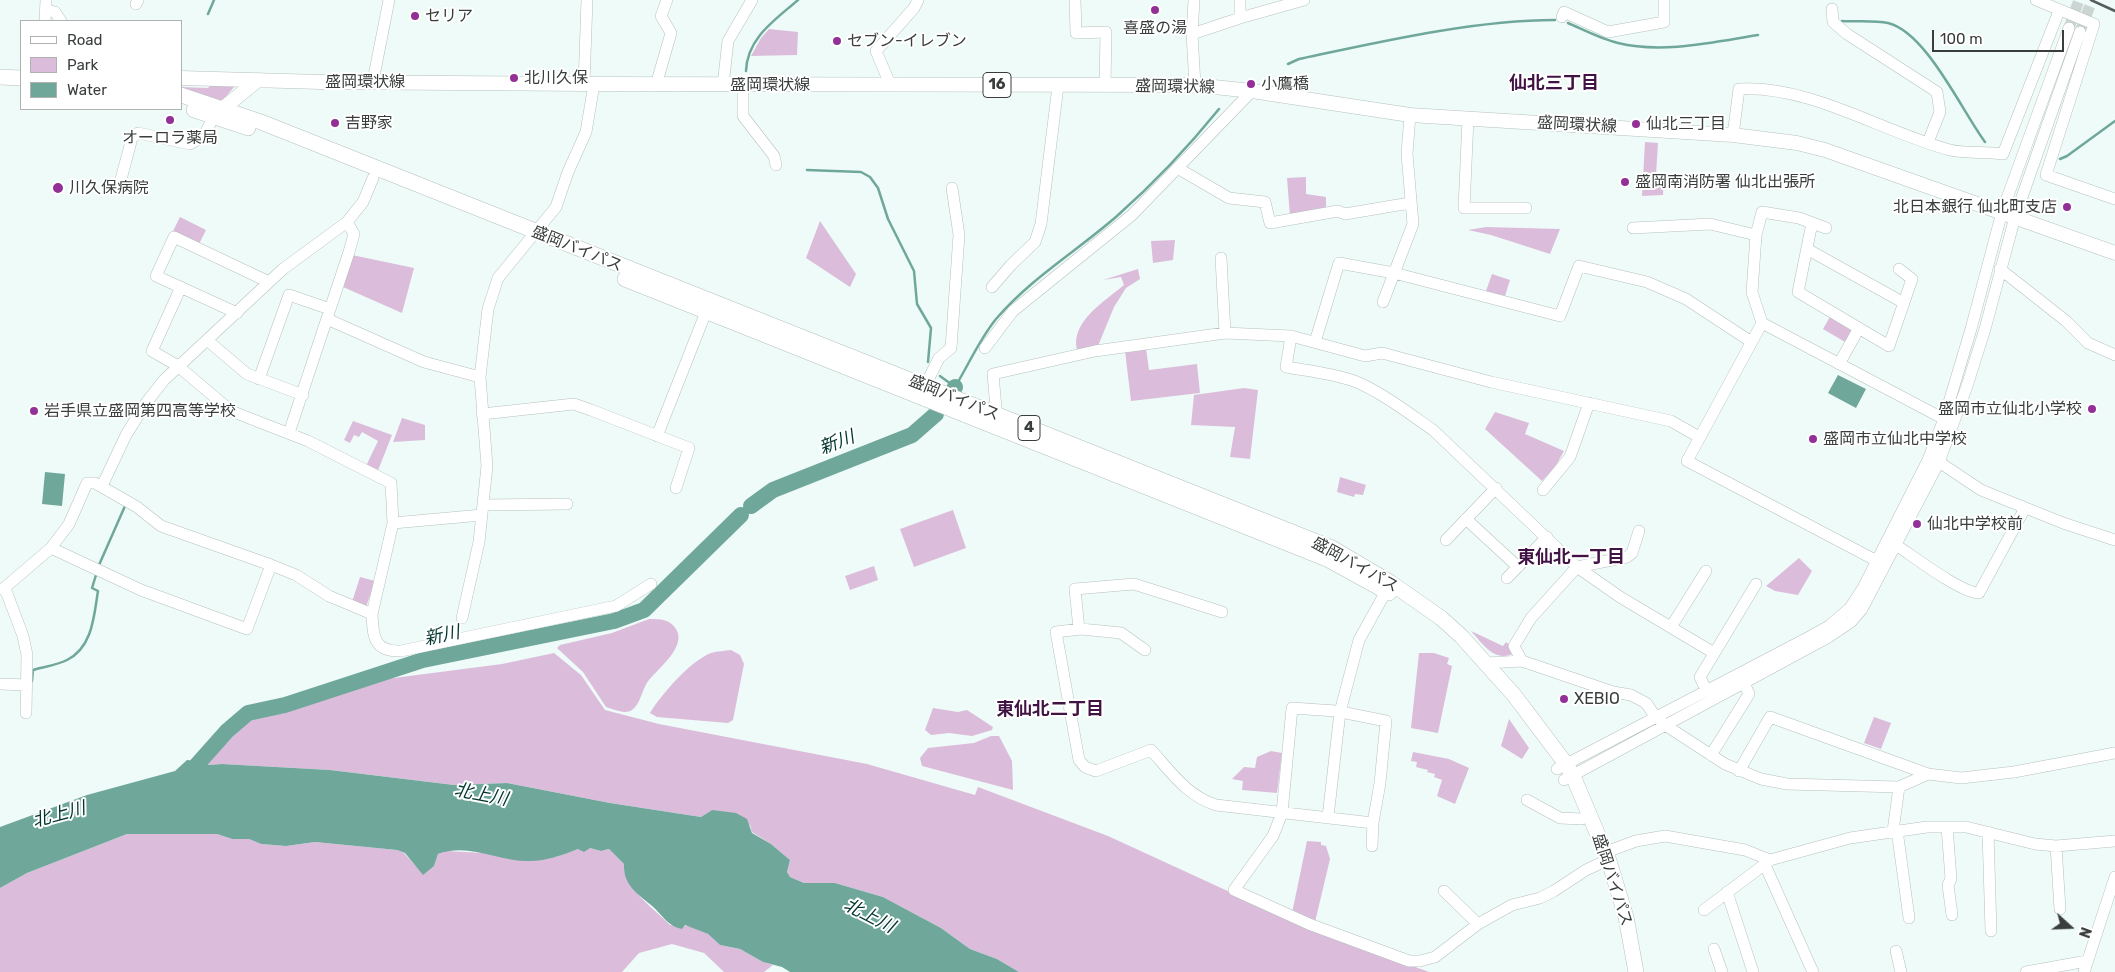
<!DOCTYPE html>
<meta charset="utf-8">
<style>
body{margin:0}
#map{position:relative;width:2115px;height:972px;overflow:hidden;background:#effbf8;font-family:Rubik,sans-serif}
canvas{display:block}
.legend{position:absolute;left:20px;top:20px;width:162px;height:90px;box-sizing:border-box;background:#fff;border:1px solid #b0b2b1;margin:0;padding:6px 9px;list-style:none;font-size:15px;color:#393e3c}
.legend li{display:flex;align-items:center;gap:10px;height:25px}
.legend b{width:25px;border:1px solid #b0b2b1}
.north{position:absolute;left:2045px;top:902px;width:50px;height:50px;-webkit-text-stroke:4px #fff;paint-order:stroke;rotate:110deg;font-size:14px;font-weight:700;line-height:20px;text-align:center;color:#393e3c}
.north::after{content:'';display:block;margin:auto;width:18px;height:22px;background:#393e3c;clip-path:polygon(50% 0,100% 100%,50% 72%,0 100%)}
.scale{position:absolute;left:1932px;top:30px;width:132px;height:22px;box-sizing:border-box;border:2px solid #393e3c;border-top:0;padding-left:6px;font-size:15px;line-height:18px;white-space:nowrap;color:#393e3c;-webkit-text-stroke:4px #fff;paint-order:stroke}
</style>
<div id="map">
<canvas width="2115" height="972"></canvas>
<ul class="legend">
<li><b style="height:6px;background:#fff"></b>Road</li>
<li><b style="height:14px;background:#dbbddb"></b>Park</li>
<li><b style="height:14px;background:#6fa89b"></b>Water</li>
</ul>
<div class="north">N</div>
<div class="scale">100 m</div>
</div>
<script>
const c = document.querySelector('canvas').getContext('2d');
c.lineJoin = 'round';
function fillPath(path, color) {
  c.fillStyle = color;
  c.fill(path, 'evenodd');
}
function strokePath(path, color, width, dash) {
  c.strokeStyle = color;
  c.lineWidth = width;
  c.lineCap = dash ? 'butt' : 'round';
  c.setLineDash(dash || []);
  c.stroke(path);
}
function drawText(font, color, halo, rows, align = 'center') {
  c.font = font + ' Rubik,"Noto Sans JP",sans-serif';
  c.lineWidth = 4;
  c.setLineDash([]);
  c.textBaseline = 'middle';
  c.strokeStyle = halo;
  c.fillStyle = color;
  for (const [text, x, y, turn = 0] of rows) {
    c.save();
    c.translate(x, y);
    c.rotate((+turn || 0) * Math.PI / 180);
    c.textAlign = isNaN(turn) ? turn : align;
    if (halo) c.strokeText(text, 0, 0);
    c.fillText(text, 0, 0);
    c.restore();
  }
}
const green = new Path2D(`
 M 769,29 L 798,32 L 797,55 L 751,56 L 761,38 Z
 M 210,86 L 235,86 L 222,101 L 181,89 L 181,87 L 208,88 Z
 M 1645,142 L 1658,143 L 1656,175 L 1664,176 L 1663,195 L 1642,196 Z
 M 1306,177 L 1306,194 L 1326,197 L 1326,210 L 1290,216 L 1287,178 Z
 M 180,217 L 206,230 L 199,244 L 173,231 Z
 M 820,221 L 856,274 L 850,287 L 806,258 Z
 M 1486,227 L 1560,229 L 1550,254 L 1491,235 L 1468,230 Z
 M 1175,240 L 1173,260 L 1153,263 L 1151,241 Z
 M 352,255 L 414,268 L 402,313 L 343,287 Z
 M 1138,269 L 1140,279 L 1126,288 L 1114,307 L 1098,346 L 1077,350 C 1070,322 1105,301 1124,285 L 1121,277 L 1103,280 Z
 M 1492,274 L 1510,280 L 1505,296 L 1486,291 Z
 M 1831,315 L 1850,327 L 1851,331 L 1845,342 L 1823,329 Z
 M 1146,348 L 1149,370 L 1197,364 L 1200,393 L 1131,401 L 1125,351 Z
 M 1244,388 L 1258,390 L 1250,459 L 1230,457 L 1235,427 L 1191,425 L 1194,395 Z
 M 1495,412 L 1529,423 L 1525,434 L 1564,451 L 1555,467 L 1542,481 L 1485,429 Z
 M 402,418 L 425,425 L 425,440 L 393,442 Z
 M 353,421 L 392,435 L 377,473 L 366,466 L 378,441 L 362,432 L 359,437 L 354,435 L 350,443 L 344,440 Z
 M 1340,477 L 1366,485 L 1363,495 L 1355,494 L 1354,497 L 1337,492 Z
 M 953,510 L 966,548 L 914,567 L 900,529 Z
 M 1799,558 L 1812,571 L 1798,595 L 1775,591 L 1766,586 Z
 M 874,566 L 878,580 L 850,590 L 845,576 Z
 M 360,577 L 375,581 L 366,607 L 352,602 Z
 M 649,619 C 660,619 670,619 676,629 C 687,646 659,668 649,680 C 642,688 641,704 632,710 C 624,715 614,709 606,707 L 583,672 L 557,648 L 560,645 L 612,633 Z
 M 1471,631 L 1503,646 L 1506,642 L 1512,647 L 1512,654 C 1494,662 1482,643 1471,631 Z
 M 731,650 L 740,655 L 744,664 L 733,720 L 728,723 L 657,717 L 650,713 C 661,695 690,661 711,653 C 717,651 725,651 731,650 Z
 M 554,653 L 581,675 L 605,710 L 659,724 L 867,764 L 975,795 L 978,787 L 1108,836 L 1306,927 L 1429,972 L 1019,972 L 997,959 L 970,949 L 941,928 L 883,897 L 835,883 L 804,883 L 790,877 L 787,872 L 790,860 L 771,844 L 752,832 L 750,825 L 712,810 L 701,817 L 610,803 L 507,783 L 454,785 L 330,770 L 222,764 L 208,765 L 206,762 L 250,720 L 386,679 L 502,664 Z
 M 1419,653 L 1434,653 L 1449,658 L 1447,664 L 1452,666 L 1438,733 L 1411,728 Z
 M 933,708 L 958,712 L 967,710 L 993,727 L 992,730 L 972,736 L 949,733 L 931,735 L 925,730 Z
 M 1874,717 L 1891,723 L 1881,749 L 1864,743 Z
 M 1509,719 L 1529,748 L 1522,759 L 1501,746 Z
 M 991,736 L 999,736 L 1012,761 L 1013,790 L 922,766 L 920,758 L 928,748 L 974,743 Z
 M 1271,751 L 1282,753 L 1277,793 L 1242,790 L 1243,781 L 1232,779 L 1244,767 L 1255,768 L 1257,757 Z
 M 1413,752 L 1449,759 L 1469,768 L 1455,804 L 1437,796 L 1442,780 L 1434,777 L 1435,774 L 1427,772 L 1428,770 L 1416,767 L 1417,762 L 1411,761 Z
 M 127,834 L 217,834 L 232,839 L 249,839 L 261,844 L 286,846 L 315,842 L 397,850 L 404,853 L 423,874 L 434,866 L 438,854 L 447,851 L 556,857 L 578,849 L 590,848 L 601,851 L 609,849 L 624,864 C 622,887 655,909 670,925 L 689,926 L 708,934 L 720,945 L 740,949 L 763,962 L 773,965 L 764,972 L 724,972 L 704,953 L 672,944 L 639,953 L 622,972 L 0,972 L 0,888 L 27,873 Z
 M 1307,841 L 1321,842 L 1321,845 L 1326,846 L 1330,859 L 1315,922 L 1292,913 Z`);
const water = new Path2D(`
 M 1838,375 L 1866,389 L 1856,408 L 1828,393 Z
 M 45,472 L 65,474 L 62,506 L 42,504 Z
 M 187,760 L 206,762 L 208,765 L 222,764 L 330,770 L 454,785 L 507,783 L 610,803 L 701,817 L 712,810 L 736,813 L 747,819 L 752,833 L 771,844 L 790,860 L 787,872 L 790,877 L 804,883 L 835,883 L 883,897 L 941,928 L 970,949 L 997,959 L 1019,972 L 790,972 L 782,967 L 763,962 L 740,949 L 720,945 L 708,934 L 685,925 L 682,929 C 667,926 662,914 651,905 C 636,893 623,884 624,864 L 609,849 L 601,851 L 590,848 L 584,852 L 578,849 C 563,855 546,861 530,861 C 500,862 468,842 438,854 L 434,866 L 423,875 L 405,853 L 397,850 L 315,842 L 286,846 L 261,844 L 249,839 L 232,839 L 217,834 L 127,834 L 27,873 L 0,888 L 0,827 L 87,795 L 175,771 Z`);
const stream = new Path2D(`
 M 208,14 L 214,0
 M 1842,21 C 1857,22 1874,20 1888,23 C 1926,32 1962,111 1985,142
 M 1568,23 C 1584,30 1601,39 1618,43 C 1662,54 1714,42 1758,35
 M 1288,64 L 1299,59 C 1379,42 1474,20 1555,20
 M 746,71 C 747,38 775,20 798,0
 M 2060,159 L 2067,156 L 2115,121
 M 807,170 L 861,172 L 870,177 L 878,188 L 888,219 L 914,271 L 917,304 L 931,328 L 928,362
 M 940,376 L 955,387 C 969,364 979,340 996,319 C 1031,278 1077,251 1117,216 C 1152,185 1189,146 1219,109
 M 99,565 L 125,506
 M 32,681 L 33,670 C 43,667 57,665 67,660 C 93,647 94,615 98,591 L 92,588 L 96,575`);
const river = new Path2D(`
 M 954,389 L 955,387
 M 751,506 L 773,490 L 912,435 L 936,414
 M 186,777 L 227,731 L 248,713 L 285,705 L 423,660 L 614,621 L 644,610 L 741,515`);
const minorTunnel = new Path2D(`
 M 2069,28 L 2079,0
 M 2080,32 L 2092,0`);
const minor = new Path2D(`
 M 1075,0 L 1076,33 L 1106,32 L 1105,86
 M 1194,0 L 1192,34 L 1195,85
 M 2036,0 L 2094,24 L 2046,175 L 2115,199
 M 136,4 L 138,0
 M 1832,9 L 1833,22 L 1847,34 L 1937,92 L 1940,112 L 1928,142
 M 47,10 L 55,12 L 61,21
 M 1562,17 L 1564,12 L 1608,32 L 1664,22 L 1664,0
 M 1240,18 L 1240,0
 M 45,21 L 46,0
 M 1192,34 L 1240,18 L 1304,0
 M 373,81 L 389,0
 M 584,84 L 587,0
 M 890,84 L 876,51 L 914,8 L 918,0
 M 656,85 L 671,33 L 661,16 L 667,0
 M 723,85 L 728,41 L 752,0
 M 743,85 L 743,116 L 774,156 L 776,165
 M 1468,119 L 1464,208 L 1526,208
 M 1733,135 L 1739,89 C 1811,85 1882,132 1950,150 C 1966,154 1986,151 2003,154 L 2059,11
 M 1179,169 L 1229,198 L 1265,202 L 1270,223 L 1338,211 L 1345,214 L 1410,203
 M 121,179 L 132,138 L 138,133 L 190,144 L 204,136 L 214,116
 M 1812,223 L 1798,292 L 1889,346 L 1912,279 L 1899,269
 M 1633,228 L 1710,224 L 1756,235 L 1752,292 L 1762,323 L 1944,419
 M 1756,235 L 1762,212 L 1799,218 L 1826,228
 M 1807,249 L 1904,303
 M 1221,258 L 1225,333
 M 2000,269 L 2066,321 L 2088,343 L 2115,355
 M 181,287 L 152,351 L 178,366 L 231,411 L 308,441 L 391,483 L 393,523
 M 992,287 L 1011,265 L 1035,242 L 1041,224 L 1058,86
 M 1383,302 L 1413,224 L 1407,154 L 1410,115
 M 237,313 L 156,276 L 174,237 L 269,282
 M 327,319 L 424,362 L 480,377
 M 1762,323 L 1687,461 L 1877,561
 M 1291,336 L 1286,367 C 1309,371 1332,373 1354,381 C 1380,391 1410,414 1433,430 L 1577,567 L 1620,597 L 1714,653
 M 207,340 L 247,374 L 303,395
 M 1315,342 L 1339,263 L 1394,273 L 1560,316 L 1579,266 L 1647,282 L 1686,299 L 1750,341
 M 985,348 L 1013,311 L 1132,215 L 1252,91
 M 1839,364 L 1859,328
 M 259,379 L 289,295 L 330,309
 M 925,386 L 939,358 L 951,348 L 959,235 L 952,188
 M 482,414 L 574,404 L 591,410 L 689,448 L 676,488
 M 993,414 L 996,408 L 993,374 L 1095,351 L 1225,333 L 1291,336 L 1365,356 L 1382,353 L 1491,382 L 1671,421 L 1699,437
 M 289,433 L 349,252 L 354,234 L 347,222
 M 657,436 L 706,312
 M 1939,462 L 1981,490 L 2063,523 L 2115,540
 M 102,486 L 126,435 L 146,403 L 164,380 L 283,269 L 347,222 L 363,202 L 373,178
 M 1543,490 L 1570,457 L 1589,403
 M 483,505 L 567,504
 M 1466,519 L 1518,567
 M 1446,540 L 1496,488
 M 1896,545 C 1913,556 1961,593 1979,593 L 2025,508
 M 51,548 L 69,524 L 87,483 L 95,483 L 137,507 L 161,526 L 271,565
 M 1507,578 L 1547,537
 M 0,589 L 3,589 L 51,548 L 141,590 L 247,629 L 271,565 L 296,575 L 329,596 L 372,614 L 393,523 L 482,515
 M 3,589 L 6,591 L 23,636 L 27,655 L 26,713
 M 372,614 C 373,637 374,652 401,651 L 616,606 L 651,584
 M 462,618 L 479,542 L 487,466 L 480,377 L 488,309 L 498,278 L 556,207 L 568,172 L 586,132 L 594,84
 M 1671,627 L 1706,571
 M 1079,629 L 1075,589 L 1134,584 L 1222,612
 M 1145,650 L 1121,633 L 1081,629 L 1056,632 L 1079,760 L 1085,767 L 1096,771 L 1151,750 C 1171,772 1187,796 1216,805 L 1373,823
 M 1522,661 L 1514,646 L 1531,618 L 1577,567 L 1627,557 L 1632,553 L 1639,531
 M 1487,663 L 1522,661 L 1613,692 L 1631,695 L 1646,703 L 1655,716 L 1665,725 L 1725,764 L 1761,779 L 1787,784 L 1899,787 L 1928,774 L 1961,778 L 2014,772 L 2115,753
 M 0,684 L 27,685
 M 1706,690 L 1700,677 L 1756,584
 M 1711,755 L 1749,694 L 1744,683
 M 1557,769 L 1811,636 L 1829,626 L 1850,608 L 1863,588 L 1928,460 L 1944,419 L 1971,329 L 2002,212 L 2069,28
 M 1739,771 L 1770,717 L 1928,774
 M 1564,780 L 1827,638 L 1851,622 L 1862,609 L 1939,462 L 1967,386 L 1985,329 L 2015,217 L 2080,32
 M 1527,800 L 1560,818 L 1582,819
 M 1328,817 L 1340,712 L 1359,640 L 1389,586
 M 1947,827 L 1951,879 L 1948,885 L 1952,915
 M 1897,830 L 1909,918
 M 1893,831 L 1899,787
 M 1988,832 L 1991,931
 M 1372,846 L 1373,823 L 1380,783 L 1386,721 L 1336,711 L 1292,708 L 1282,813 L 1273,836 L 1234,890 L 1309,924 L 1409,961 L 1420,961 L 1435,957 L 1478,924 L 1512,905 L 1540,898 L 1554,891 L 1586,870 L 1601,863
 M 2056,846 L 2060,909
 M 1606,852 L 1636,841 L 1665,836 L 1745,850 L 1770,860 L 1850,838 L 1927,827 L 1966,827 L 2035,844 L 2056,846 L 2115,841
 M 1765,865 L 1813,972
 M 1444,891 L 1478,924
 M 1727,892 L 1753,972
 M 1704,910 L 1769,861
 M 1714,949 L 1722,972
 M 1896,951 L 1901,972
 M 2026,972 L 2087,961
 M 2084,972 L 2115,877`);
const major = new Path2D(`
 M 181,78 L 321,82 L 584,84 L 1195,85 L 1252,91 L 1410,115 L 1733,135 L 1797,143 L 1825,150 L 2115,253
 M 216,114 L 258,80`);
const highway = new Path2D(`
 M 0,77 L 21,78
 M 181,95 L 261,122 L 1332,548 L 1391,583 L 1441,618 L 1461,636 L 1514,695 L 1566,764 L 1573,776 L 1609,861 L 1626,917 L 1636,972
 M 194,110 L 248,128
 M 625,279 L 1327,559 L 1389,593`);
const rail = new Path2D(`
 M 2091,0 L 2115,11`);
const markers = [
 [1155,10,5,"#923098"],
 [415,16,5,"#923098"],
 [837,41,5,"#923098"],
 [514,78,5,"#923098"],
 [1251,84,5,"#923098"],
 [170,120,5,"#923098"],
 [335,123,5,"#923098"],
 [1636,124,5,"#923098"],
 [1625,182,5,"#923098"],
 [58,188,6,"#923098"],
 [2067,207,5,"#923098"],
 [2092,409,5,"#923098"],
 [34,411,5,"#923098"],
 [1813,439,5,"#923098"],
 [1917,524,5,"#923098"],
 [1564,699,5,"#923098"]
];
const shields = [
 [997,85,28],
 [1029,428,22]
];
const shieldNames = [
 ["16",997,85],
 ["4",1029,428]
];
const poiNames = [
 ["セリア",425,16],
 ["喜盛の湯",1155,28,"center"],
 ["セブン-イレブン",847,41],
 ["北川久保",524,78],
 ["小鷹橋",1261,84],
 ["吉野家",345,123],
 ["仙北三丁目",1646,124],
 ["オーロラ薬局",170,138,"center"],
 ["盛岡南消防署 仙北出張所",1635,182],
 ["川久保病院",69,188],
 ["北日本銀行 仙北町支店",2057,207,"right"],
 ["盛岡市立仙北小学校",2082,409,"right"],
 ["岩手県立盛岡第四高等学校",44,411],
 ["盛岡市立仙北中学校",1823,439],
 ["仙北中学校前",1927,524],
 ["XEBIO",1574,699]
];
const streetNames = [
 ["盛岡環状線",365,82],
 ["盛岡環状線",770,85],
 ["盛岡環状線",1175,87,1],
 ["盛岡環状線",1577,125,3],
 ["盛岡バイパス",577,249,22],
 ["盛岡バイパス",954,398,22],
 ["盛岡バイパス",1355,565,29],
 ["盛岡バイパス",1612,880,72]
];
const neighbourhoodNames = [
 ["仙北三丁目",1554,84],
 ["東仙北一丁目",1571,558],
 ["東仙北二丁目",1050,710]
];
const waterNames = [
 ["新川",837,443,-21],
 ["新川",442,636,-12],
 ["北上川",481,795,11],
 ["北上川",59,815,-15],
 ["北上川",869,916,27]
];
fillPath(green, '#dbbddb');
fillPath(water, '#6fa89b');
strokePath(stream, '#6fa89b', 2.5);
strokePath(river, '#6fa89b', 16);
strokePath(minorTunnel, '#cbd5d2', 11, [11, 5.5]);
strokePath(minor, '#b5c1be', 12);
strokePath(major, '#b5c1be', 15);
strokePath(highway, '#b5c1be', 16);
strokePath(minor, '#fff', 11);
strokePath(major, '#fff', 14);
strokePath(highway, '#fff', 15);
strokePath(rail, '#565c5a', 2.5);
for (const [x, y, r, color] of markers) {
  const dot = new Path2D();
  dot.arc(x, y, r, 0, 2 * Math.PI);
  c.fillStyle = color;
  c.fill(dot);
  strokePath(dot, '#fff', 2);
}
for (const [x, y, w] of shields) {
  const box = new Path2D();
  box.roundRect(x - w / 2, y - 12.5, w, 25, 4);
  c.fillStyle = '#fff';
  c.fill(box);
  strokePath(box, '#393e3c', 1);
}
drawText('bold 15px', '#393e3c', null, shieldNames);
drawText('16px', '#393e3c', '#fff', poiNames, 'left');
drawText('16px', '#393e3c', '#fff', streetNames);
drawText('bold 18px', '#411344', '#fff', neighbourhoodNames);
drawText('italic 18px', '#00362d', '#fff', waterNames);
</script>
